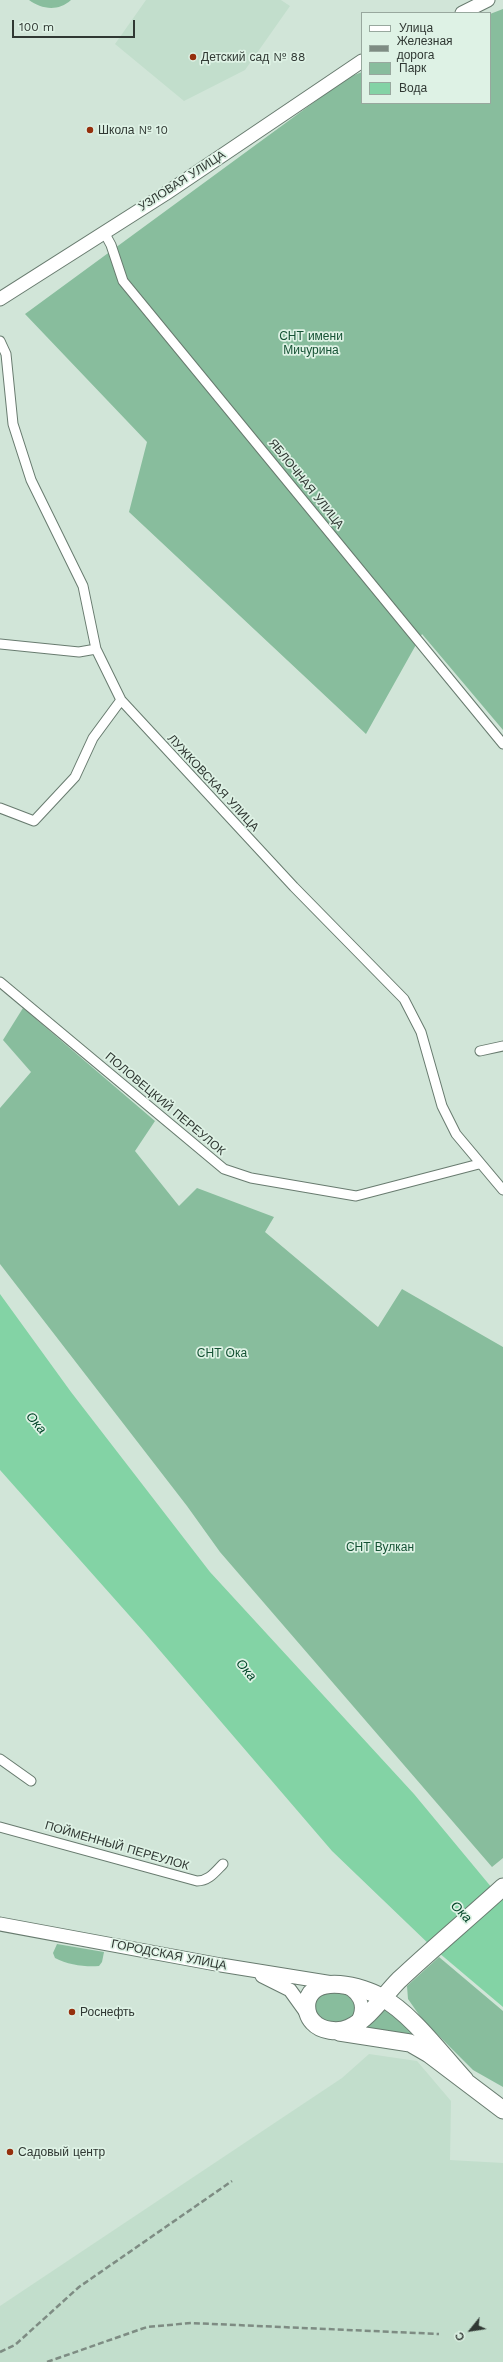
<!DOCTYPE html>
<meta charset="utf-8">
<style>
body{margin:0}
#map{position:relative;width:503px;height:2362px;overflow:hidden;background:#d1e5d8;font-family:"Work Sans",sans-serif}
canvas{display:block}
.legend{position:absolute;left:361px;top:12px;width:130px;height:92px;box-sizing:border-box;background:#def2e5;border:1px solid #98a89e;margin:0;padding:5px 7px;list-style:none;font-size:12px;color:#303833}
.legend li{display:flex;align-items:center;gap:8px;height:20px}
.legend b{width:20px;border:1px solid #98a89e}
.north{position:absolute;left:451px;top:2310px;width:40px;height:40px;-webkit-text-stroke:3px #def2e5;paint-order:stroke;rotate:240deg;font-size:11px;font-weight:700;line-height:16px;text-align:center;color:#303833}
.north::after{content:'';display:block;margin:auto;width:14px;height:18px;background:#303833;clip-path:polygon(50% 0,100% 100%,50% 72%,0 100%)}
.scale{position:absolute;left:12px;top:20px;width:123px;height:18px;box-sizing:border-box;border:2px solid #303833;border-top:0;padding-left:5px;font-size:12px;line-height:14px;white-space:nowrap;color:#303833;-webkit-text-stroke:3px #def2e5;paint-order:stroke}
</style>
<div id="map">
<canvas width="503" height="2362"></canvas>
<ul class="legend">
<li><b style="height:5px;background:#fff"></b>Улица</li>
<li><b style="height:5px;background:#7e8c83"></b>Железная дорога</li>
<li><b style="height:11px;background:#88bd9d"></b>Парк</li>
<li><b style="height:11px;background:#83d3a5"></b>Вода</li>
</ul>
<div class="north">С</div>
<div class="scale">100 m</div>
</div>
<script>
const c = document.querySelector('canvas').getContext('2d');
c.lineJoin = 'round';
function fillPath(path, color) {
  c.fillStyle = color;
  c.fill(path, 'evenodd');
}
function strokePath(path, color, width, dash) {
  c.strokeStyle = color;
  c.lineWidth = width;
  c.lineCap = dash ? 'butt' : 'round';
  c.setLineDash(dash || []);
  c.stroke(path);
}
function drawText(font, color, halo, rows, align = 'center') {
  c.font = font + ' "Work Sans",sans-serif';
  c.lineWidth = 3.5;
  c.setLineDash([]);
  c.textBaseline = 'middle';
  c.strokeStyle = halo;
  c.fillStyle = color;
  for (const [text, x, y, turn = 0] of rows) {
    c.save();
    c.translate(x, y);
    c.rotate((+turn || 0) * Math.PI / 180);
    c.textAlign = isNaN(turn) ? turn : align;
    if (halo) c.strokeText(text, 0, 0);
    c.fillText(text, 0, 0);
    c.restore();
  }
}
const built = new Path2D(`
 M 146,0 L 281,0 L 290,6 L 245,70 L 184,101 L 115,44 Z
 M 369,2054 L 417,2061 L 451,2101 L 450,2160 L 503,2163 L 503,2362 L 0,2362 L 0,2306 L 342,2078 Z`);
const green = new Path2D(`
 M 29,0 L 71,0 C 58,12 41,9 29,0 Z
 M 503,9 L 503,730 L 422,634 L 366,734 L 129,512 L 147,442 L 25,314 L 347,78 L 362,72 L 362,103 L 490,103 L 490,14 Z
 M 23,1008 L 155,1121 L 135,1151 L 179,1206 L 197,1188 L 274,1217 L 265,1232 L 378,1327 L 402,1289 L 503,1347 L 503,1858 L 492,1867 L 220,1552 L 187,1506 L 0,1264 L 0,1108 L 31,1072 L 3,1040 Z
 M 57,1944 L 104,1952 L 102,1962 L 99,1966 C 85,1967 68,1965 55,1958 L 53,1953 Z
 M 439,1957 L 503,2011 L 503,2087 L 473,2070 L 422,2019 L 408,1999 L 407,1986 Z
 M 338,1990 C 358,2000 363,2015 340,2026 L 317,2018 L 313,1999 L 317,1995 Z
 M 384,2009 L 388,2009 L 414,2035 L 414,2038 L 363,2032 L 362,2024 Z`);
const water = new Path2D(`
 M 0,1294 L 71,1392 L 210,1572 L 414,1794 L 492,1888 L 503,1896 L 503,2007 L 432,1947 L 332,1851 L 144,1632 L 0,1470 Z`);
const street = new Path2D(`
 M 104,232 L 111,245 L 123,281 L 503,744
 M 0,341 L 6,354 L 13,424 L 31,480 L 83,586 L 96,649 L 121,700 L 294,887 L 404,999 L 421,1032 L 442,1106 L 456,1134 L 503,1190
 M 0,644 L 79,652 L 96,649
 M 0,808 L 34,821 L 75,777 L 93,738 L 121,700
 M 0,982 L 224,1169 L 251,1178 L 356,1196 L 479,1164
 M 480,1051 L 503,1046
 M 0,1759 L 31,1781
 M 0,1827 L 197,1881 C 209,1881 215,1872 223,1864`);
const secondary = new Path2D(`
 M 462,13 L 488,0
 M 0,299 L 165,194 L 362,61
 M 0,1924 L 221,1965 L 339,1984 C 359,1990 368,2005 356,2024
 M 262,1976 L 290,1990 L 308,2015`);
const highway = new Path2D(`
 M 339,2032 L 410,2043 L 429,2054 L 503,2110
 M 465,2080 C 441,2054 412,2014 381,1997 C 364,1987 313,1972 307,2002 C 306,2009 308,2017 313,2022 C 321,2031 338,2033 349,2028 C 369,2019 384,1995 399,1980 C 433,1948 469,1918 503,1887`);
const rail = new Path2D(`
 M 0,2352 L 15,2345 L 79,2287 L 232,2181
 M 47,2362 L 147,2327 L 191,2323 L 439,2334`);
const markers = [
 [193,57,4,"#952f0c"],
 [90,130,4,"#952f0c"],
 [72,2012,4,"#952f0c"],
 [10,2152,4,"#952f0c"]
];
const poiNames = [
 ["Детский сад № 88",201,57],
 ["Школа № 10",98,130],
 ["Роснефть",80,2012],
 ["Садовый центр",18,2152]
];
const streetNames = [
 ["УЗЛОВАЯ УЛИЦА",182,181,-33],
 ["ЯБЛОЧНАЯ УЛИЦА",306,484,51],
 ["ЛУЖКОВСКАЯ УЛИЦА",213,783,47],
 ["ПОЛОВЕЦКИЙ ПЕРЕУЛОК",165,1104,40],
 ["ПОЙМЕННЫЙ ПЕРЕУЛОК",117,1846,16],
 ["ГОРОДСКАЯ УЛИЦА",169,1955,11]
];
const parkNames = [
 ["СНТ имени",311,336],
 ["Мичурина",311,350],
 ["СНТ Ока",222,1353],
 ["СНТ Вулкан",380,1547]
];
const waterNames = [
 ["Ока",36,1423,50],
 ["Ока",246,1670,50],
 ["Ока",461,1912,46]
];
fillPath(built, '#c2decc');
fillPath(green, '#88bd9d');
fillPath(water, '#83d3a5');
strokePath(street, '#687b6f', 11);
strokePath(secondary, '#687b6f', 15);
strokePath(highway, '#687b6f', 19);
strokePath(street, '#fff', 9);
strokePath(secondary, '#fff', 13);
strokePath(highway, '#fff', 17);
strokePath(rail, '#7e8c83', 2.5, [6, 3]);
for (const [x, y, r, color] of markers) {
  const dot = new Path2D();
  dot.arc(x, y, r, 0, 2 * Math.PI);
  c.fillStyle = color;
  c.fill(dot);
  strokePath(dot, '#def2e5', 1.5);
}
drawText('12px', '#303833', '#def2e5', poiNames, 'left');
drawText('12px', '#303833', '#def2e5', streetNames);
drawText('12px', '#155234', '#def2e5', parkNames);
drawText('italic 13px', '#024528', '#def2e5', waterNames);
</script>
